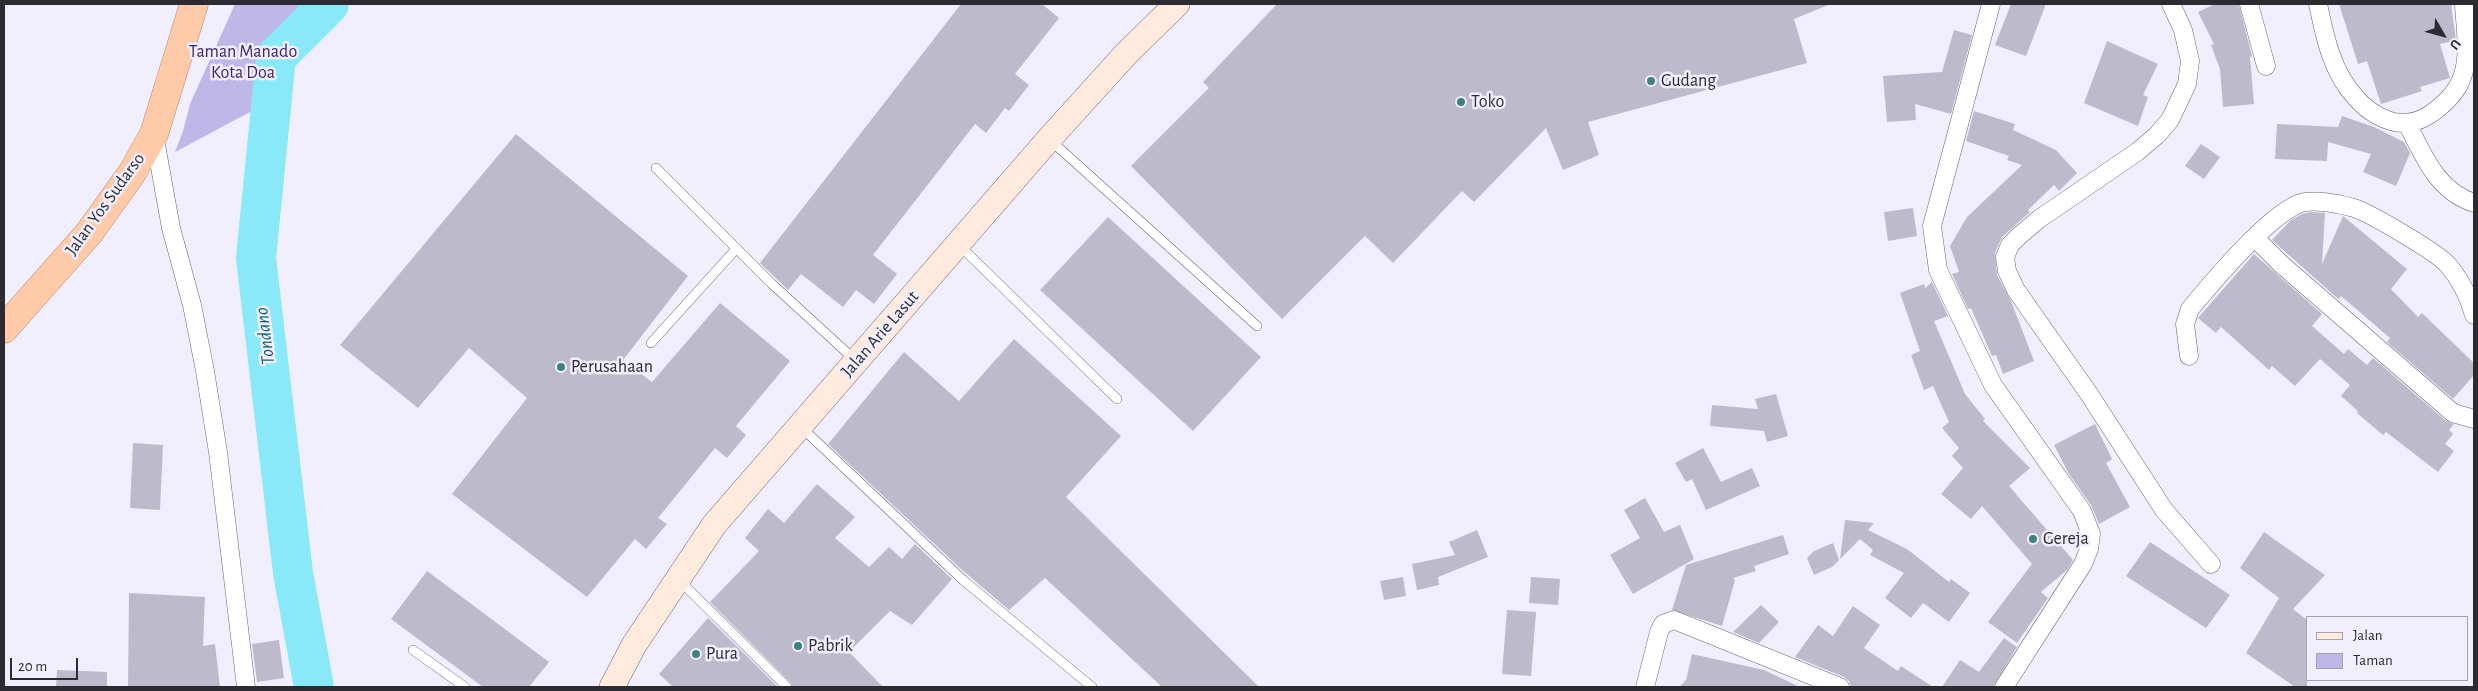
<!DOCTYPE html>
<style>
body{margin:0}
#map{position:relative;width:2478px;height:691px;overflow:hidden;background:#f1effd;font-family:"Alegreya Sans",sans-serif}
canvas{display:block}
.frame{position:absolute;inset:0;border:5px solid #2c2b32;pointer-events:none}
.legend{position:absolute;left:2306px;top:616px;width:162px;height:65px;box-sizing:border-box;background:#f1effd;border:1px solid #a2a1ac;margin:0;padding:6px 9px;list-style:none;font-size:15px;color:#2c2b32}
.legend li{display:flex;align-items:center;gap:10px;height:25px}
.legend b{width:25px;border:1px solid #a2a1ac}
.north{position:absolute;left:2418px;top:10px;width:50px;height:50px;-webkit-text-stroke:4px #f1effd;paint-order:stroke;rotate:128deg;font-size:14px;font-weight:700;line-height:20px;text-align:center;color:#2c2b32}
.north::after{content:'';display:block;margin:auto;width:18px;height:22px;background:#2c2b32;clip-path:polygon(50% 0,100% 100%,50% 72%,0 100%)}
.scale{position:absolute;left:10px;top:658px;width:68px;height:22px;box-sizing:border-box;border:2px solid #2c2b32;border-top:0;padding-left:6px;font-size:15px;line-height:18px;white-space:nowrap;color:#2c2b32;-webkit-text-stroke:4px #f1effd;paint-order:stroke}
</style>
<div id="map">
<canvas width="2478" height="691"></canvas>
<div class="frame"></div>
<ul class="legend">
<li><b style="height:6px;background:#ffebde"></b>Jalan</li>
<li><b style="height:14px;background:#bfb7e7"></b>Taman</li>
</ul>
<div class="north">U</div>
<div class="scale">20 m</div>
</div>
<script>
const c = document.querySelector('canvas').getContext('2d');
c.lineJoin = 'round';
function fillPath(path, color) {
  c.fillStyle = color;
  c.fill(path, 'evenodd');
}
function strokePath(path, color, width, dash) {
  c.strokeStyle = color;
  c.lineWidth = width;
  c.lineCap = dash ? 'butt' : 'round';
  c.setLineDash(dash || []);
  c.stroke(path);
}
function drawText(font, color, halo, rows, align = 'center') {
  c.font = font + ' "Alegreya Sans",sans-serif';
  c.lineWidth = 5;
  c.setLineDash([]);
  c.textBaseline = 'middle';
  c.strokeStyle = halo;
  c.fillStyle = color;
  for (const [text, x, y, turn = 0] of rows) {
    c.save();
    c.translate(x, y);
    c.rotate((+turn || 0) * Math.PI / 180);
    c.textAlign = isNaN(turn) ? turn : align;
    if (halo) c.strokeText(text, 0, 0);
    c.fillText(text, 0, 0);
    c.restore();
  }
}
const green = new Path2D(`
 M 235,4 L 316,4 L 283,43 L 270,76 L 252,111 L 175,152 L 183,131 L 190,104 Z`);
const river = new Path2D(`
 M 314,687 L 293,573 L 256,258 L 276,57 L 329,4`);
const building = new Path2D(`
 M 961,4 L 1042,4 L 1059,18 L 1015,74 L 1029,85 L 1009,111 L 1005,108 L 986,133 L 975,124 L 873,255 L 897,274 L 874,304 L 856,290 L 843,307 L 801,274 L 788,290 L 760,263 Z
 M 1277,4 L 1831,4 L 1794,19 L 1807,63 L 1588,122 L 1599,155 L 1563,170 L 1546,128 L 1474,202 L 1462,191 L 1393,263 L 1365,236 L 1282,319 L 1131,166 L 1209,88 L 1203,82 Z
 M 2011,4 L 2046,4 L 2026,56 L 1995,45 Z
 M 2215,4 L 2239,5 L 2252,56 L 2250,57 L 2254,104 L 2223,107 L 2220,69 L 2211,45 L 2214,44 L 2198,12 Z
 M 2339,4 L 2451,4 L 2456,40 L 2440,44 L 2450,78 L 2420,87 L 2422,91 L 2381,104 L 2367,61 L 2358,64 Z
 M 1954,30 L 1972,35 L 1951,114 L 1915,104 L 1916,120 L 1887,122 L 1883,76 L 1942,72 Z
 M 2107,41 L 2158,64 L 2143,95 L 2148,97 L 2138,126 L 2084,103 Z
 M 1974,111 L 2015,124 L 2013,130 L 2056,150 L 2077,173 L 2059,191 L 2054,185 L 2028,210 L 2030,212 L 2002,237 L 1995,253 L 1997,275 L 2011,301 L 2034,361 L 2003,374 L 1996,355 L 1992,356 L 1971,308 L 1968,309 L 1952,274 L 1959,272 L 1950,246 L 1967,217 L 2022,165 L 2007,160 L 2009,156 L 1966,141 Z
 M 2342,116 L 2374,127 L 2404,142 L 2410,153 L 2396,186 L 2363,172 L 2371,154 L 2328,142 L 2327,161 L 2275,159 L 2277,124 L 2338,127 Z
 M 516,134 L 688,276 L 623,360 L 652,382 L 720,303 L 790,361 L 736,426 L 746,435 L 727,458 L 715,448 L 658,518 L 667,524 L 646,549 L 635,539 L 587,597 L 452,494 L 527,398 L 469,348 L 418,408 L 340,345 Z
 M 2201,144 L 2220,157 L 2204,179 L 2185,166 Z
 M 1913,208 L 1917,236 L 1888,241 L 1884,212 Z
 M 2311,212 L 2325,213 L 2322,264 L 2343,216 L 2407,269 L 2391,289 L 2418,317 L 2422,313 L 2474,363 L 2474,375 L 2453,399 L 2387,342 L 2390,338 L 2341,296 L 2339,299 L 2336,297 L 2272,240 L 2291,220 L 2302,214 Z
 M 1108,217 L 1261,357 L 1193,431 L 1040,290 Z
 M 2254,254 L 2322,314 L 2312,326 L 2344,354 L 2348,349 L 2367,365 L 2373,358 L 2446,421 L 2454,424 L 2449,430 L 2453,434 L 2445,444 L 2454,451 L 2438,472 L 2386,432 L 2383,435 L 2357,413 L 2358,411 L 2341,396 L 2350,385 L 2320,359 L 2295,386 L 2272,366 L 2269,370 L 2221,327 L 2216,333 L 2198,318 Z
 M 1932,282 L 1948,316 L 1934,321 L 1965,394 L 1985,419 L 1983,421 L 2030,468 L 2009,486 L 2073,560 L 2067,570 L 2041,592 L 2048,598 L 2017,643 L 1988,622 L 2032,564 L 1982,506 L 1971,519 L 1941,494 L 1963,468 L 1952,456 L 1959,448 L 1942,428 L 1949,422 L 1933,386 L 1924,390 L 1911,355 L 1920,351 L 1900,293 L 1924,284 L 1925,288 Z
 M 1014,339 L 1121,436 L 1066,497 L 1259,687 L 1162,687 L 1045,578 L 1009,610 L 961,569 L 828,444 L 904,352 L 959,401 Z
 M 1776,394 L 1788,436 L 1767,442 L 1764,431 L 1710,426 L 1712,405 L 1758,409 L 1755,399 Z
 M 2095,424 L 2112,459 L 2106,463 L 2130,507 L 2099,524 L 2091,505 L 2069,474 L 2054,445 Z
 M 133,443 L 163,445 L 160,510 L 130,508 Z
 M 1703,448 L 1721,482 L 1752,468 L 1760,486 L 1706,510 L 1692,479 L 1686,482 L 1675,463 Z
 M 817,484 L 855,517 L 835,538 L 869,567 L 889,547 L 902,559 L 915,544 L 952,579 L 912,625 L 890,611 L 849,652 L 883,687 L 793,687 L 791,683 L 710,602 L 759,551 L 745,538 L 768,509 L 784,523 Z
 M 1645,498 L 1664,532 L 1680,525 L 1694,559 L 1633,594 L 1610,555 L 1640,538 L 1624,510 Z
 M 1845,520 L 1874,523 L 1868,530 L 1907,549 L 1949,582 L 1951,579 L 1970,593 L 1949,622 L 1923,603 L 1911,618 L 1885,598 L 1904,573 L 1870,555 L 1873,550 L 1860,539 L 1840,559 Z
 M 1477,530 L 1488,557 L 1438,577 L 1439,585 L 1417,590 L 1412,564 L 1455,555 L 1449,542 Z
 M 2264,532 L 2325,575 L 2293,609 L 2307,620 L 2307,687 L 2295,687 L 2246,653 L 2279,598 L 2240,568 Z
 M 1783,535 L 1789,554 L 1754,566 L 1756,571 L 1733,578 L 1735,580 L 1722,626 L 1672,610 L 1686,565 Z
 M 2150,542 L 2230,595 L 2206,628 L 2126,576 Z
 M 1833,543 L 1839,560 L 1832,567 L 1814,575 L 1807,558 L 1814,551 Z
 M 427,571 L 549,662 L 529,687 L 483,687 L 391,619 Z
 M 1403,577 L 1406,596 L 1384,600 L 1380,581 Z
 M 1531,577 L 1560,579 L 1558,605 L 1529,603 Z
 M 129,593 L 205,597 L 203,646 L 215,644 L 220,687 L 128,687 Z
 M 1761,605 L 1779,622 L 1759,643 L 1733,632 Z
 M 1853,606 L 1880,625 L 1864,648 L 1898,671 L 1901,666 L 1933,687 L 1851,687 L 1849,681 L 1844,677 L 1795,657 L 1818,625 L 1833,636 Z
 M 1507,610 L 1536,612 L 1531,676 L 1502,674 Z
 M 708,618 L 778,687 L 673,687 L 659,674 Z
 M 2004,638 L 2017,647 L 1993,687 L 1942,687 L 1960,660 L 1979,672 Z
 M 279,640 L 284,678 L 257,682 L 252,644 Z
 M 1692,654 L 1764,670 L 1800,687 L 1679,687 L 1686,680 Z
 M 57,670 L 107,672 L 107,687 L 56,687 Z`);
const service = new Path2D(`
 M 1049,139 L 1257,326
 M 656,168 L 772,284 L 855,360
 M 960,246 L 1117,399
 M 651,343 L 736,249
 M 801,427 L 963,580 L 1092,687
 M 679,580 L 787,687
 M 413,650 L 465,687`);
const minor = new Path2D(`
 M 1991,4 L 1932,226 L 1938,270 L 1993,385 L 2082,511 L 2091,534 L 2089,549 L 2083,564 L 2004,687
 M 2171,4 L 2183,30 L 2190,61 L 2187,84 L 2170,120 L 2157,135 L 2137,152 L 2039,219 L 2019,236 L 2010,245 L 2005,257 L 2007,271 L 2016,290 L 2089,394 L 2164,510 L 2211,564
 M 2249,4 L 2266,66
 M 2318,4 C 2325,38 2332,72 2356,98 C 2368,112 2388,124 2406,123 C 2427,122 2454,98 2461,80 C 2471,57 2465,27 2464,4
 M 2407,123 C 2423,155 2437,191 2474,203
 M 154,134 L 171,228 L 192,305 L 205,371 L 218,452 L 246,687
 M 2255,238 L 2281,264 L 2453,413 L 2474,419
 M 2189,356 L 2185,324 L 2190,309 C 2214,280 2265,219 2298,204 C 2311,198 2341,204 2354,208 C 2370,213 2438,253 2448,265 C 2460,279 2469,297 2474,315
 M 1645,687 L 1659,632 L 1663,624 L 1674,620 L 1840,687`);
const secondary = new Path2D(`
 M 612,687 L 634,645 L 714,525 L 1049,139 L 1126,54 L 1177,4`);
const trunk = new Path2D(`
 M 4,329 L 89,233 L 132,173 L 154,134 L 194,4`);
const markers = [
 [1651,81,5,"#3e8377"],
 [1461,102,5,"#3e8377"],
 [561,367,5,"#3e8377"],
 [2033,539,5,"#3e8377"],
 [798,646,5,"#3e8377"],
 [696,654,5,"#3e8377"]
];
const parkNames = [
 ["Taman Manado",243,52],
 ["Kota Doa",243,73]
];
const poiNames = [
 ["Gudang",1661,81],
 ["Toko",1471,102],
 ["Perusahaan",571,367],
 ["Gereja",2043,539],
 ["Pabrik",808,646],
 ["Pura",706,654]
];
const streetNames = [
 ["Jalan Yos Sudarso",105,204,-54],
 ["Jalan Arie Lasut",880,334,-49]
];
const waterNames = [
 ["Tondano",265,336,-97]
];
fillPath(green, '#bfb7e7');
strokePath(river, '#89e9f8', 40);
fillPath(building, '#bdbacb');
strokePath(service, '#666473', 10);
strokePath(minor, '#666473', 19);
strokePath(secondary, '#666473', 26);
strokePath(trunk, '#b58a70', 29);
strokePath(service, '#fff', 9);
strokePath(minor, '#fff', 18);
strokePath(secondary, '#ffebde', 25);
strokePath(trunk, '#ffcaa7', 28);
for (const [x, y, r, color] of markers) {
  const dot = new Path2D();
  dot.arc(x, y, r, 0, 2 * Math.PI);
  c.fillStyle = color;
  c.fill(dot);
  strokePath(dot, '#f1effd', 2);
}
drawText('18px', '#3c246f', '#f1effd', parkNames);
drawText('18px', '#2c2b32', '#f1effd', poiNames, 'left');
drawText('18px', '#2c2b32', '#f1effd', streetNames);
drawText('italic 19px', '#0b5f6a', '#f1effd', waterNames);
</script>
